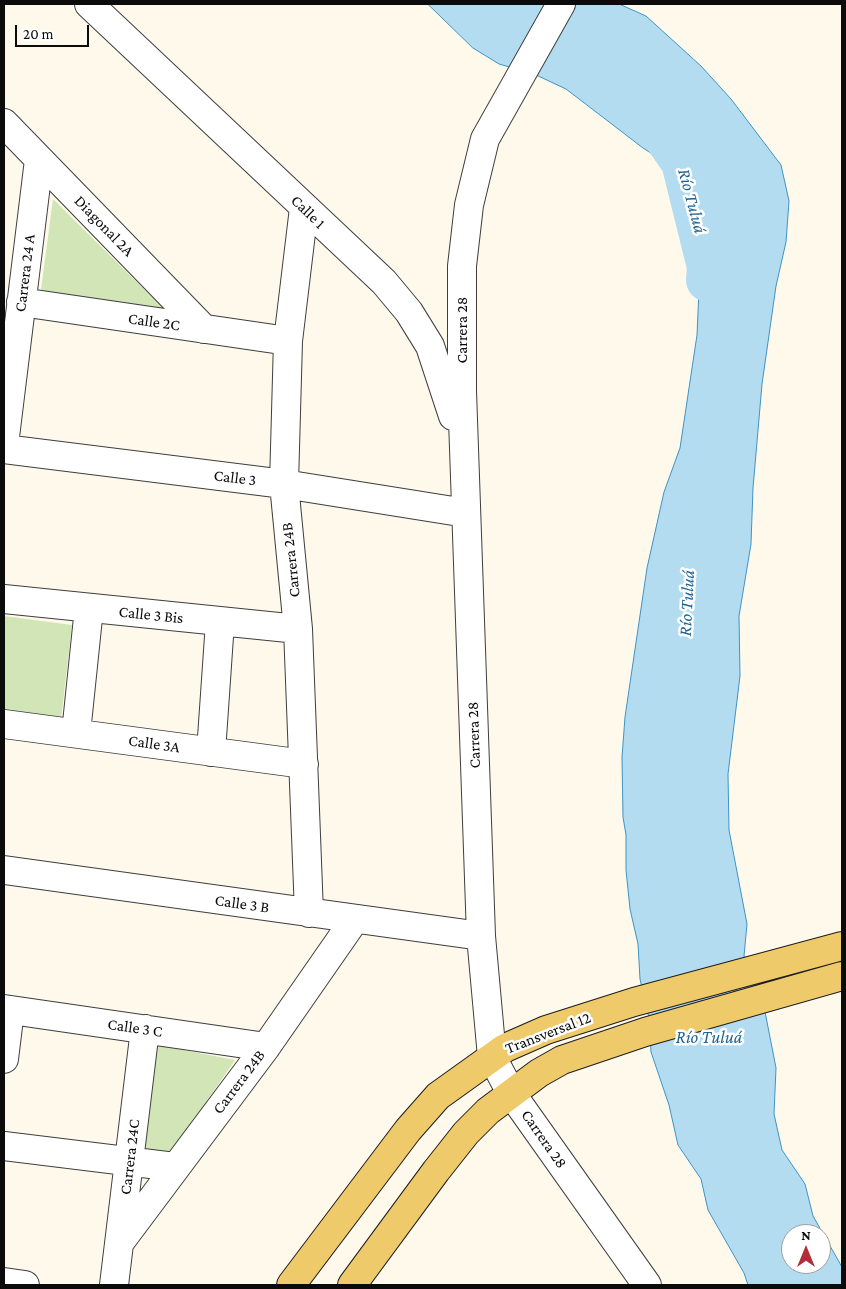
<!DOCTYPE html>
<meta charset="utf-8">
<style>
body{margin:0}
#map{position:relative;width:846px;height:1289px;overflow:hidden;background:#fef9eb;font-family:"Crimson Pro",serif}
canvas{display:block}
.frame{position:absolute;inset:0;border:5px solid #0b0b0b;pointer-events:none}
.north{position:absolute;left:781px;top:1224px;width:50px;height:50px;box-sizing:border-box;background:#fff;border:1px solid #9d9d9d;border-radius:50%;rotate:0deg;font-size:14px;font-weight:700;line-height:20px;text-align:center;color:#0b0b0b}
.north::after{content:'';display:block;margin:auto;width:18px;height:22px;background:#b12e39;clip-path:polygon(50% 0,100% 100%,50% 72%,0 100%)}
.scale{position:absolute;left:15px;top:25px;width:74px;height:22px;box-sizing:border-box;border:2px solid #0b0b0b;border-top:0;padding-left:6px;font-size:15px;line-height:18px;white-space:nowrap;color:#0b0b0b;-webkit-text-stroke:4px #fff;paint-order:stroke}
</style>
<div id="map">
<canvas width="846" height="1289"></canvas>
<div class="frame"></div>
<div class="north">N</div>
<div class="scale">20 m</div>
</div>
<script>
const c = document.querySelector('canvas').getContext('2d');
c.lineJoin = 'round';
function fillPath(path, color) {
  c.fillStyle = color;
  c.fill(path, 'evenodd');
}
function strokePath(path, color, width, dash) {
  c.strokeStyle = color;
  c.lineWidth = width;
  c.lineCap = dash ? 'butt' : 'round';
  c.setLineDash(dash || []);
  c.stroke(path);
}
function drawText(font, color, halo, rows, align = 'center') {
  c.font = font + ' "Crimson Pro",serif';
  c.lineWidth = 5;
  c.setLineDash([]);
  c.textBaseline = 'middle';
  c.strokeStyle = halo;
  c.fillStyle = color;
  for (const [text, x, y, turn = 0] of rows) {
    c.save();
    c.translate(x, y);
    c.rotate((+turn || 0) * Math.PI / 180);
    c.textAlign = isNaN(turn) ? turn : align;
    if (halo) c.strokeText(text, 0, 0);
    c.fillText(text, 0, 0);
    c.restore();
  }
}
const green = new Path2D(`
 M 53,199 L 167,312 L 40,297 Z
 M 4,616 L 72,625 L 61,719 L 4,710 Z
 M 152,1044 L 235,1060 L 169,1156 L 140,1153 Z`);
const water = new Path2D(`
 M 428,4 L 619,4 L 646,16 L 701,66 L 731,99 L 781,165 L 789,201 L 786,242 L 776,286 L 762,384 L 753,488 L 751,544 L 739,616 L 740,676 L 728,774 L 729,830 L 747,924 L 744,956 L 760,986 L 776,1068 L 774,1114 L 782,1150 L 805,1184 L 813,1216 L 842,1267 L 842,1285 L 748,1285 L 744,1273 L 708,1210 L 701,1179 L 678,1145 L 669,1105 L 651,1052 L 649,1018 L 640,979 L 638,944 L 630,909 L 626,870 L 626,835 L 623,817 L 622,757 L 625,717 L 647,568 L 664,492 L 680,448 L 697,335 L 699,290 L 697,193 L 683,174 L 643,148 L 566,89 L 534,74 L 499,64 L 473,48 ZM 791,1234 L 821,1234 L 821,1264 L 791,1264 Z`);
const river = new Path2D(`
 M 658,126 L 683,162 L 709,267 L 708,280`);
const minor = new Path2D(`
 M 89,4 L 384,282 L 409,312 L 430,346 L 453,416
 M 561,4 L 485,139 L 469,205 L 462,266 L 462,391 L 481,936 L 492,1057 L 511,1093 L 647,1285
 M 4,123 L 204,329
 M 304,208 L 288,341 L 284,484 L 298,629 L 309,913
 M 21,302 L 288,341
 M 4,445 L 39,160
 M 4,449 L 284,484 L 466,513
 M 4,599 L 298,629
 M 4,724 L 304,764
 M 76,733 L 89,608
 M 211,752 L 220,622
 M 4,870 L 481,936
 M 4,1009 L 266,1047
 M 4,1059 L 10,1010
 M 4,1146 L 175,1167
 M 120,1242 L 266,1047 L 355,919
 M 4,1282 L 25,1285
 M 114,1285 L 145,1029`);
const major = new Path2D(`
 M 291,1285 L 408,1130 L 438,1096 L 505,1048 L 546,1030 L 634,1002 L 842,946
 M 352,1285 L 436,1171 L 466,1133 L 488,1111 L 539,1073 L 562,1060 L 645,1032 L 842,976`);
const streetNames = [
 ["Calle 1",308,212,44],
 ["Diagonal 2A",104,226,46],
 ["Carrera 24 A",25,273,-83],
 ["Calle 2C",154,322,8],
 ["Carrera 28",462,330,-90],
 ["Calle 3",235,478,7],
 ["Carrera 24B",291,560,-96],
 ["Calle 3 Bis",151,615,6],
 ["Carrera 28",474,735,-92],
 ["Calle 3A",154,744,8],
 ["Calle 3 B",242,904,8],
 ["Calle 3 C",135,1028,8],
 ["Transversal 12",548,1033,-21],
 ["Carrera 24B",239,1082,-53],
 ["Carrera 28",544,1139,55],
 ["Carrera 24C",130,1157,-83]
];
const waterNames = [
 ["Río Tuluá",692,201,75],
 ["Río Tuluá",687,603,-87],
 ["Río Tuluá",709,1037]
];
fillPath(green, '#d1e5b7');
fillPath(water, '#b3dcf1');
strokePath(water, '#3f93c3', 1);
strokePath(river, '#b3dcf1', 44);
strokePath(minor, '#3e3e3e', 30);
strokePath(major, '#1c1c1c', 30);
strokePath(minor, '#fff', 28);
strokePath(major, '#efca6a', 28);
drawText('16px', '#0b0b0b', '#fff', streetNames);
drawText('italic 18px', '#1e6493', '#fff', waterNames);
</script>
